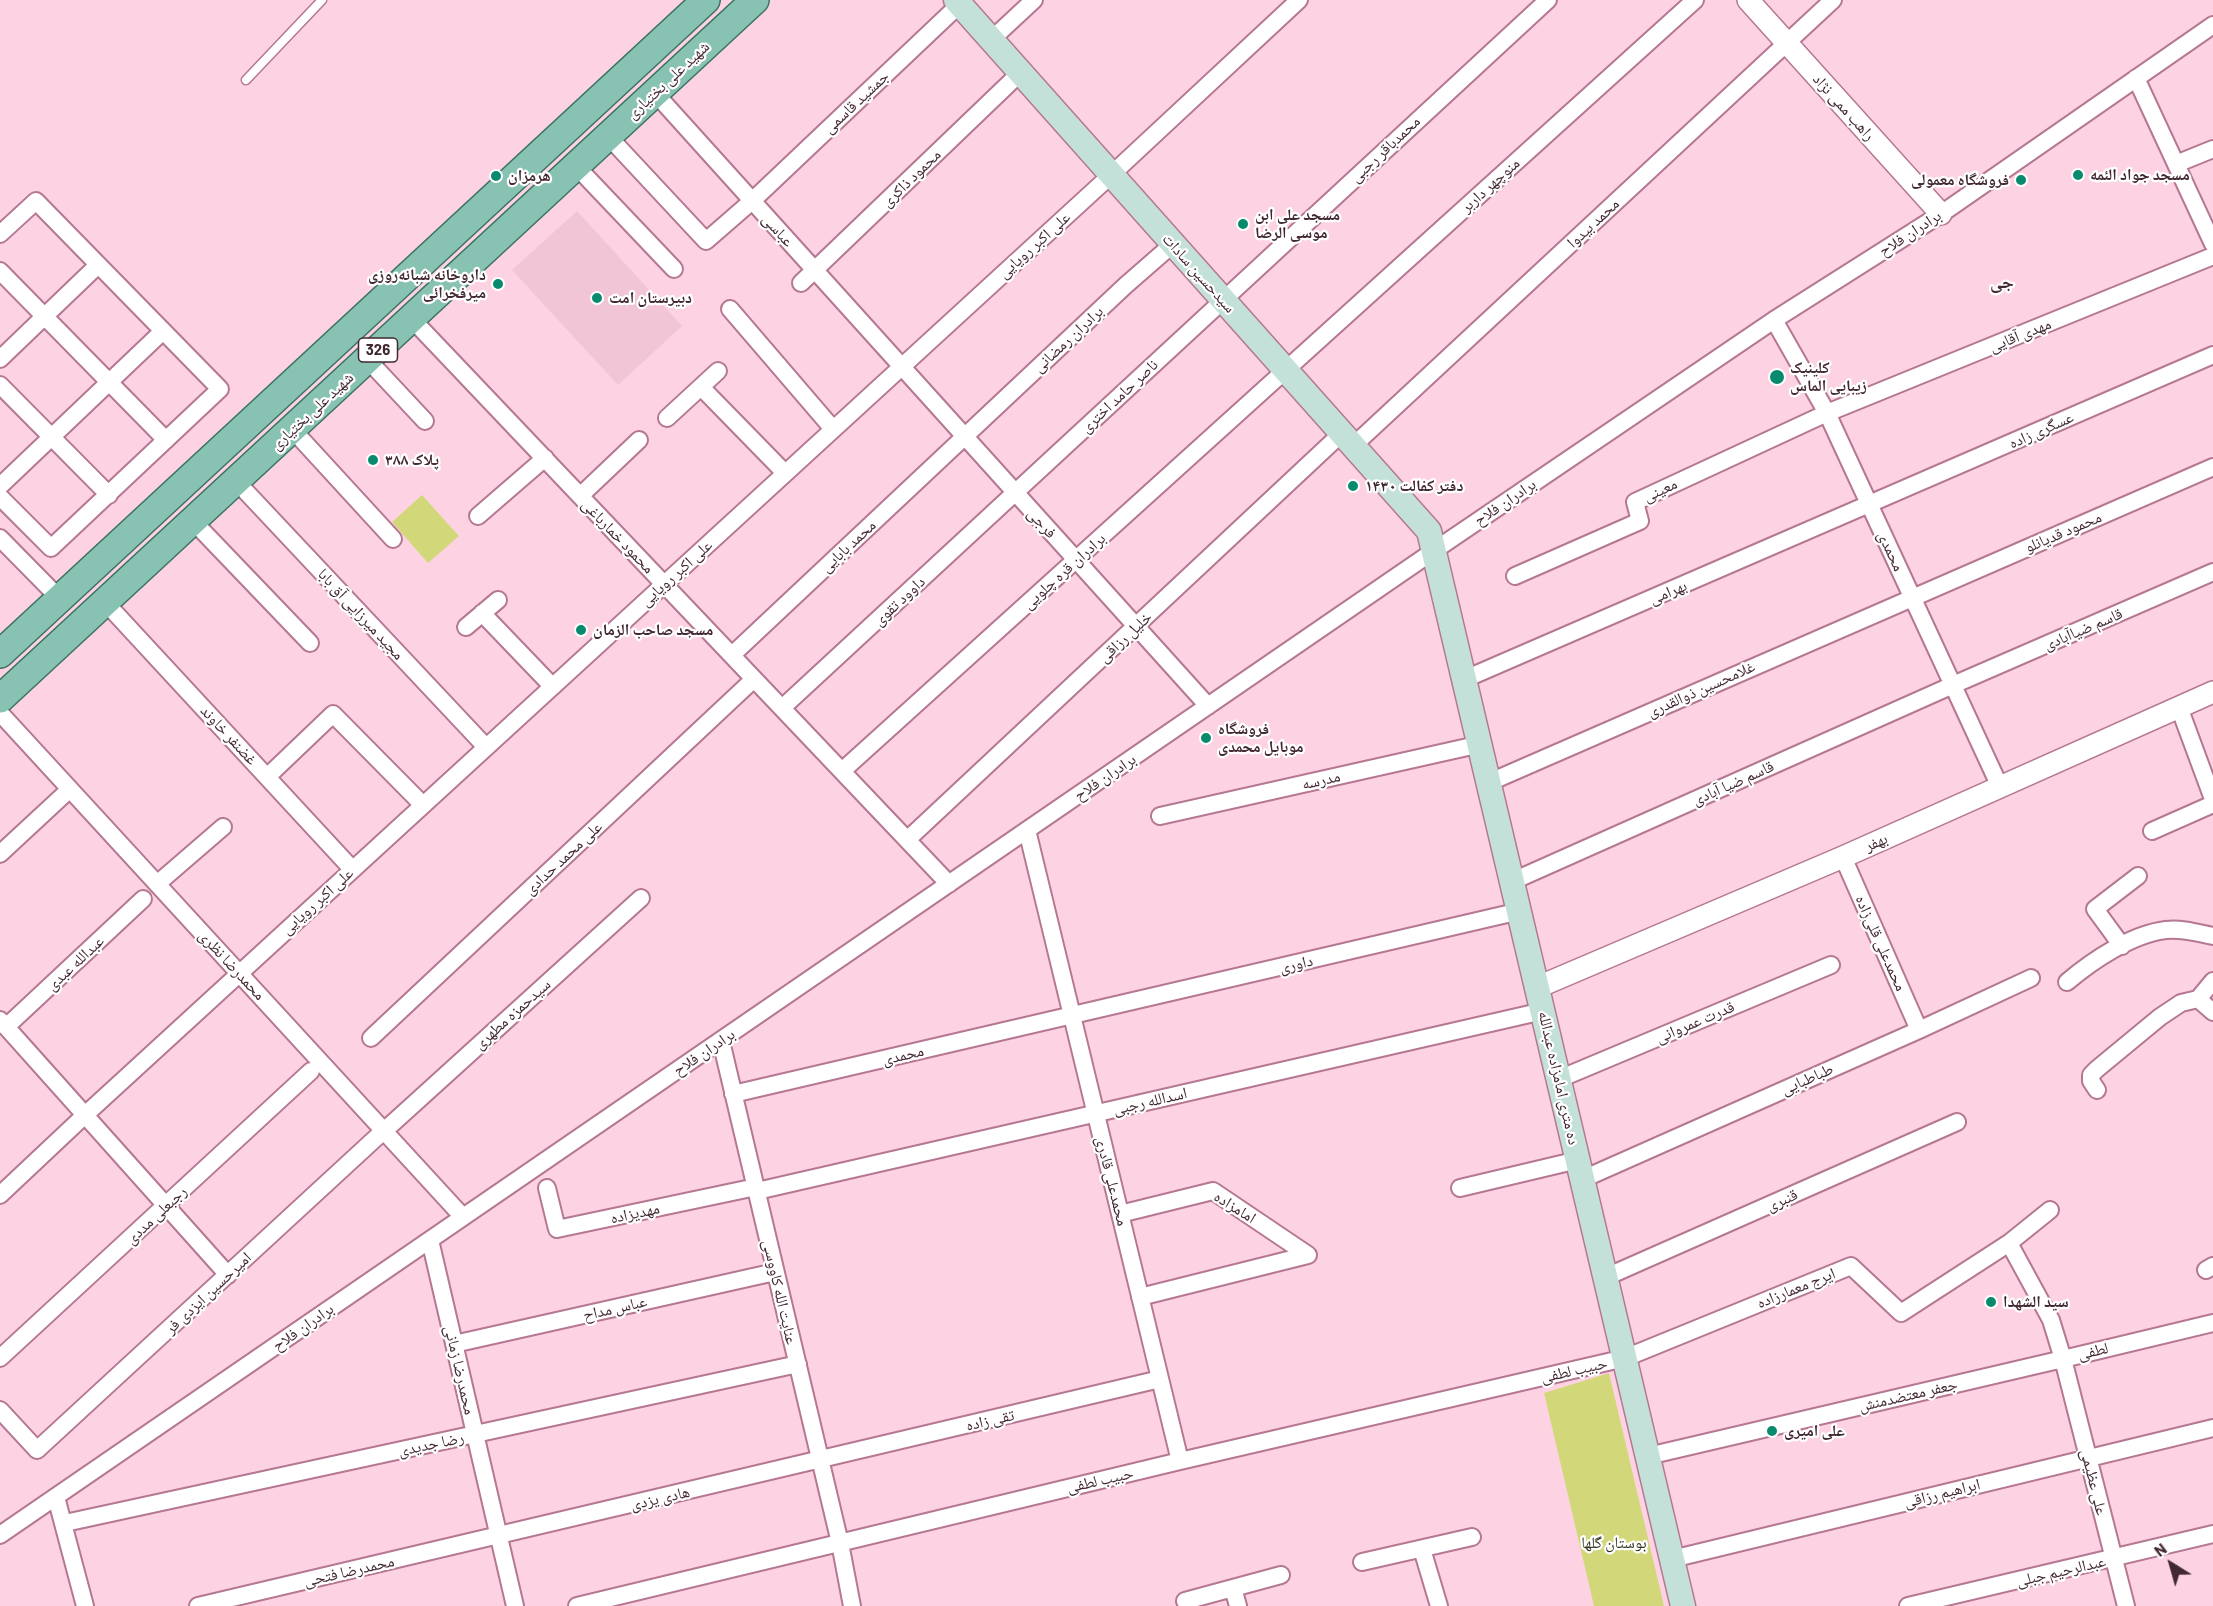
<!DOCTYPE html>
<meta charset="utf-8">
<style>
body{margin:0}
#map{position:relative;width:2213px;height:1606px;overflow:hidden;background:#fdd3e4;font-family:Barlow,sans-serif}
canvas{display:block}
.north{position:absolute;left:2141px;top:1534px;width:60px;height:60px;-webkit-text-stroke:4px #fff;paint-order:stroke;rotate:323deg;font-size:16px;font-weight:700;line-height:24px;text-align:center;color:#422833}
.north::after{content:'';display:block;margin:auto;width:21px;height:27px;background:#422833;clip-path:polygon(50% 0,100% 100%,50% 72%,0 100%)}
</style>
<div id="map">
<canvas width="2213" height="1606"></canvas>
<div class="north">N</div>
</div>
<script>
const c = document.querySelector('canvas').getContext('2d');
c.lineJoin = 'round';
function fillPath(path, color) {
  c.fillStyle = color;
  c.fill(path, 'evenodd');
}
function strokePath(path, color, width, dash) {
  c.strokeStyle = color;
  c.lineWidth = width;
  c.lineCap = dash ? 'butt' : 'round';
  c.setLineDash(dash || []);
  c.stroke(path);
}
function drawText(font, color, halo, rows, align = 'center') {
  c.font = font + ' Barlow,"Noto Naskh Arabic",sans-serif';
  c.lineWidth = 4.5;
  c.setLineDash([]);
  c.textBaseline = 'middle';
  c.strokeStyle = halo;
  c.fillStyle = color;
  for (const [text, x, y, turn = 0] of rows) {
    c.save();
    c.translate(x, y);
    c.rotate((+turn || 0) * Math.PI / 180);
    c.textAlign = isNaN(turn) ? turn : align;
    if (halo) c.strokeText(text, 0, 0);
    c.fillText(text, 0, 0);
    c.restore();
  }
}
const built = new Path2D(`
 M 577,211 L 682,326 L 618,385 L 512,270 Z`);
const green = new Path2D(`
 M 422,495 L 459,536 L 428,563 L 392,522 Z
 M 1609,1373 L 1664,1606 L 1594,1606 L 1544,1393 Z`);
const service = new Path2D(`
 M 246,80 L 322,0`);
const minor = new Path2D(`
 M 991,40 L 1034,0
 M 2136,78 L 2213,244
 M 655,93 L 1208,706
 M 608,136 L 706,241 L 752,201 L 960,4
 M 2176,164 L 2213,149
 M 576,166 L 674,269
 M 0,234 L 36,201 L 220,389 L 51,548 L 0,497
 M 0,271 L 166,440
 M 801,283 L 1021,72
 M 730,309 L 833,429
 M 411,318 L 949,884
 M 1774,320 L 1827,413 L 2000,787
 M 0,359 L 98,265
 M 367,359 L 425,421
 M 0,385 L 109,495
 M 701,387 L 785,473
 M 667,418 L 718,371
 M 292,429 L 393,539
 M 1353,446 L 1833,0
 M 236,481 L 486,747
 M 0,486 L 163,331
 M 580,496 L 639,440
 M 478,516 L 545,458
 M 193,521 L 310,643
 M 0,538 L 60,599
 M 1515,576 L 1640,521 L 1635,502 L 1827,413 L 2213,256
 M 105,602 L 352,869
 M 482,613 L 552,686
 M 466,627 L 498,600
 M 732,655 L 1126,285 L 1173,244
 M 1465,679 L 2213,355
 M 2179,707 L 2213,799
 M 782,708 C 1038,473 1292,235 1548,0
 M 0,713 L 463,1217
 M 842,771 L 1695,0
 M 267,777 L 333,714 L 423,805
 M 1490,782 L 2213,467
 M 1160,816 L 1481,744
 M 1027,830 L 1180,1461
 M 2152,831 L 2213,804
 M 907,840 L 1342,433
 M 0,854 L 70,789
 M 1843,857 L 1919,1030
 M 1513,881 L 1953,685 L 2213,572
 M 157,884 L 223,827
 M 2122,946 L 2095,909 L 2138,876
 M 2067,982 C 2093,960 2132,934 2166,930 C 2182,928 2198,933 2213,936
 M 2198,999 L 2213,1012
 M 0,1020 L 228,1275
 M 6,1027 L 143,899
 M 371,1038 L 754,679
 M 721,1041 L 840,1543 L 852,1606
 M 1559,1079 L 1831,965
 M 2097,1090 L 2091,1081 L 2091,1075 L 2097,1069 L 2160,1017 L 2181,1003 L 2198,999 L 2213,981
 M 733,1094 L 1520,911
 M 384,1131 L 641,898
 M 1583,1179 L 1919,1030 L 2031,978
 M 547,1188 L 557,1229 L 756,1187
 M 1460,1188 L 1578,1160
 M 757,1191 L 1543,1011
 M 0,1195 L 85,1115 L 1111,175 L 1299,0
 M 1120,1214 L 1213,1191 L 1308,1255
 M 430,1240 L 515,1606
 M 2009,1243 L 2051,1320 L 2063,1359 L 2213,1323
 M 2206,1270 L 2213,1266
 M 1606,1277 L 1957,1122
 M 1140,1297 L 1308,1255
 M 454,1344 L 775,1272
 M 0,1358 L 311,1071
 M 0,1410 L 37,1450 L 379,1135
 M 1648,1456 L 2063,1359 L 2126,1606
 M 56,1497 L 85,1606
 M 65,1523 L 798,1364
 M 0,1535 L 1435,550 L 1774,320 L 1941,214 L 2213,25
 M 1422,1549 L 1439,1606
 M 1672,1559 L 2213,1428
 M 1362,1562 L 1472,1537
 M 1233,1588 L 1238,1606
 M 1185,1601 L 1281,1575
 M 198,1606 L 1160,1379
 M 577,1606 L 1180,1461 L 1625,1358 L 1851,1266 L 1901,1313 L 2009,1243 L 2050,1210
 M 1908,1606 L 2213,1534`);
const tertiary = new Path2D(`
 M 1748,0 L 1941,214
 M 1538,987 L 1843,857 L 2213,692`);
const secondary = new Path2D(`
 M 956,0 L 1429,531 L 1683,1606`);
const primary = new Path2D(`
 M 0,654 L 706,0
 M 0,699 L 755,0`);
const markers = [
 [2078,175,6,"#088a6e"],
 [496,176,6,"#088a6e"],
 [2021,180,6,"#088a6e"],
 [1243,224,6,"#088a6e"],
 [498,284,6,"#088a6e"],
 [597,298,6,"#088a6e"],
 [1777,377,8,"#088a6e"],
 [373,460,6,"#088a6e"],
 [1353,486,6,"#088a6e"],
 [581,630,6,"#088a6e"],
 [1206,738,6,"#088a6e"],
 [1991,1302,6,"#088a6e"],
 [1772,1431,6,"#088a6e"]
];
const shields = [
 [378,350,39]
];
const shieldNames = [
 ["326",378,350]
];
const streetNames = [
 ["شهید علی بختیاری",668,80,-43],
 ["جمشید قاسمی",856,102,-43],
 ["راهب ممی نژاد",1844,107,48],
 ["محمدباقر رجبی",1385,149,-43],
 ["محمود ذاکری",911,178,-44],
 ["منوچهر داربر",1490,185,-42],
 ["محمد بیدوا",1593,223,-43],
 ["عباسی",778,230,48],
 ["برادران فلاح",1910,233,-33],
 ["علی اکبر رویایی",1034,245,-42],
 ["سیدحسین سادات",1199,273,48],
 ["مهدی آقایی",2020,335,-22],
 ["برادران رمضانی",1068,339,-43],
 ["ناصر حامد اختری",1119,396,-43],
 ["شهید علی بختیاری",312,411,-43],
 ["عسگری زاده",2041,430,-24],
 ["معینی",1660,490,-25],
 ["برادران فلاح",1505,502,-34],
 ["فرجی",1042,523,48],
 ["محمود قدیانلو",2063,532,-23],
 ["محمود خمارباغی",618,536,46],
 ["محمد بابایی",848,546,-43],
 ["محمدی",1891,551,65],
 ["برادران قره چلویی",1064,571,-42],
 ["علی اکبر رویایی",676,573,-42],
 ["بهرامی",1668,592,-23],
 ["داوود تقوی",899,601,-43],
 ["مجید میرزایی آق بابا",361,614,47],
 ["قاسم ضیاآبادی",2083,629,-23],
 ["خلیل رزاقی",1125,637,-43],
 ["غلامحسین ذوالقدری",1701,689,-24],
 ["غضنفر خاوند",229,735,47],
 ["برادران فلاح",1105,777,-34],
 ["مدرسه",1321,780,-13],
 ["قاسم ضیا آبادی",1733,783,-24],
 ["بهفر",1876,842,-24],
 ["علی محمد حدادی",563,858,-43],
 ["علی اکبر رویایی",317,901,-42],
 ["محمدعلی قلی‌زاده",1881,943,66],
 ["عبدالله عبدی",75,963,-43],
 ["داوری",1296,964,-13],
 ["محمدرضا نظری",232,965,47],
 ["سیدحمزه مطهری",512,1014,-42],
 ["قدرت عمروانی",1695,1022,-23],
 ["برادران فلاح",704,1052,-34],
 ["محمدی",903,1055,-13],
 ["ده متری امامزاده عبدالله",1559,1078,77],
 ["طباطبایی",1807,1079,-24],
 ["اسدالله رجبی",1150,1101,-13],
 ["محمدعلی قادری",1112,1181,76],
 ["قنبری",1782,1200,-24],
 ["امامزاده",1235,1207,32],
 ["مهدیزاده",635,1213,-12],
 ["رجبعلی مددی",156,1215,-43],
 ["ایرج معمارزاده",1796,1288,-22],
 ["عنایت‌ الله کاووسی",780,1292,77],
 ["امیرحسین ایزدی فر",208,1293,-43],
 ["عباس مداح",615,1308,-13],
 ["برادران فلاح",303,1327,-35],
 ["لطفی",2093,1351,-13],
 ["محمدرضا زمانی",460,1370,77],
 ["حبیب لطفی",1574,1370,-13],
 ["جعفر معتضدمنش",1908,1395,-13],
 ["تقی زاده",990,1420,-13],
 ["رضا جدیدی",431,1444,-12],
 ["حبیب لطفی",1100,1480,-13],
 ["علی عظیمی",2094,1482,76],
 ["ابراهیم رزاقی",1942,1493,-14],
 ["هادی یزدی",660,1498,-13],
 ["محمدرضا فتحی",349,1571,-13],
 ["عبدالرحیم جبلی",2061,1571,-13]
];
const poiNames = [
 ["مسجد جواد الئمه",2090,175],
 ["هرمزان",508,176],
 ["فروشگاه معمولی",2009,180,"right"],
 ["مسجد علی ابن",1255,215],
 ["موسی الرضا",1255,233],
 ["داروخانه شبانه‌روزی",486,275,"right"],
 ["میرفخرائی",486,293,"right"],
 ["دبیرستان امت",609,298],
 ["کلینیک",1790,368],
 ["زیبایی الماس",1790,386],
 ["پلاک ۳۸۸",385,460],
 ["دفتر کفالت ۱۴۳۰",1365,486],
 ["مسجد صاحب الزمان",593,630],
 ["فروشگاه",1218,729],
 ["موبایل محمدی",1218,747],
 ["سید الشهدا",2003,1302],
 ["علی امیری",1784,1431]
];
const parkNames = [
 ["بوستان گلها",1614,1543]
];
const neighbourhoodNames = [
 ["جی",2002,282]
];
fillPath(built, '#f1c4d6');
fillPath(green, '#d2d87a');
strokePath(service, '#b57792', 11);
strokePath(minor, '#b57792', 20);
strokePath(tertiary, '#b57792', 24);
strokePath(secondary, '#b57792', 27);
strokePath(primary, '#3b7264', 30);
strokePath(service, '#fff', 8);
strokePath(minor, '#fff', 16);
strokePath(tertiary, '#fff', 21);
strokePath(secondary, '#c3e1d9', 24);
strokePath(primary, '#87c2b2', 27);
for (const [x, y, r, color] of markers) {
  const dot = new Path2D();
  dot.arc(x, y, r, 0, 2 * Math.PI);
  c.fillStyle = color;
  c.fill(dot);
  strokePath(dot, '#fff', 2);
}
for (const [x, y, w] of shields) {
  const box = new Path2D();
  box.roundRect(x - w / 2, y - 12, w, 24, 4.5);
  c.fillStyle = '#fff';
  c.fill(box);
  strokePath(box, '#422833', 1.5);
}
drawText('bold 15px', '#422833', null, shieldNames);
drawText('16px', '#422833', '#fff', streetNames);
drawText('bold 16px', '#422833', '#fff', poiNames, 'left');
drawText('16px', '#32331c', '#fff', parkNames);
drawText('bold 18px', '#422833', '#fff', neighbourhoodNames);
</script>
